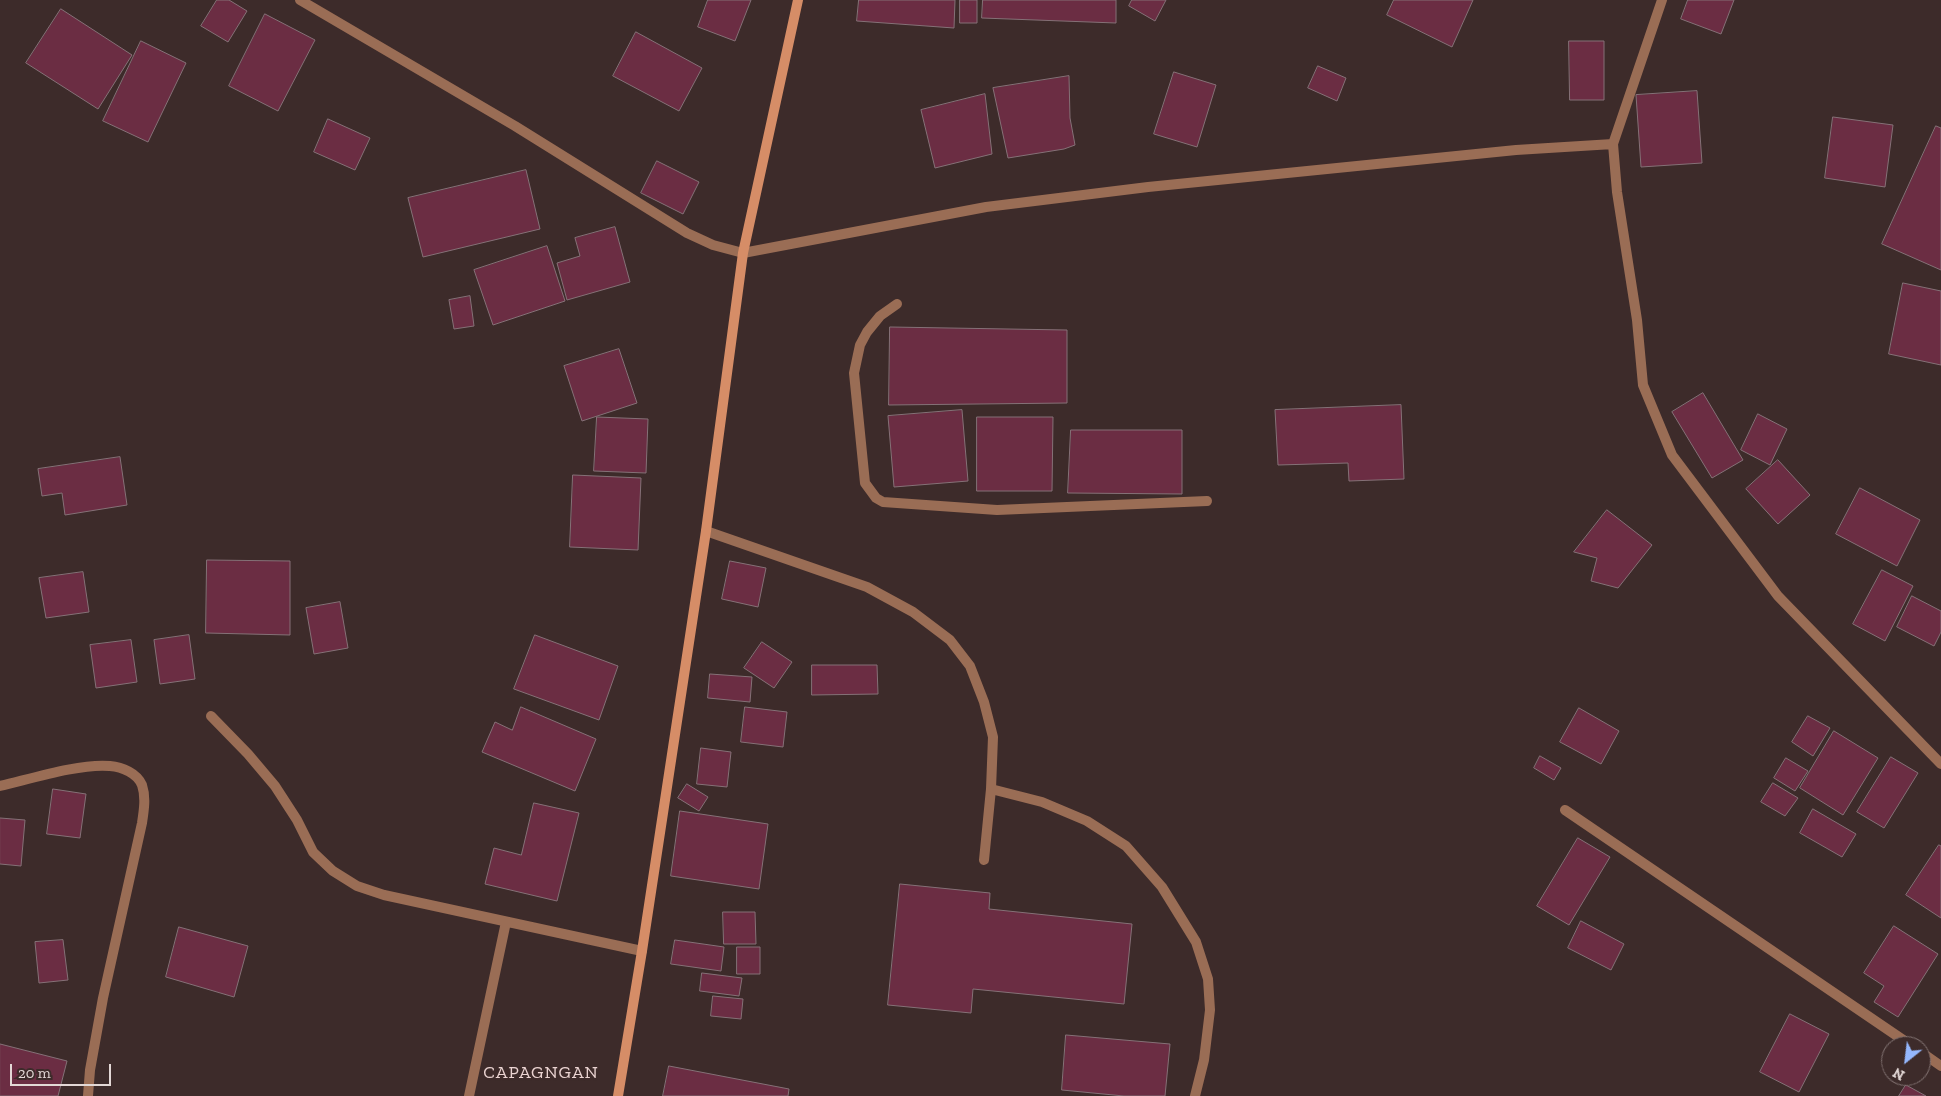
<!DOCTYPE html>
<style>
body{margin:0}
#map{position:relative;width:1941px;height:1096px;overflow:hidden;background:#3d2b2a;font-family:"Zilla Slab",serif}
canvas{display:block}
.north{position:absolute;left:1881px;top:1036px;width:50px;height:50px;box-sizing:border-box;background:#3d2b2a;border:1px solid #7f706f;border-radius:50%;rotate:209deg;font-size:14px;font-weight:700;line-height:20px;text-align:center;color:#e3d8d6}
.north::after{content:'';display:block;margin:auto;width:18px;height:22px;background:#94b7fd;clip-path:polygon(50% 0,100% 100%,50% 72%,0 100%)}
.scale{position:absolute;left:10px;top:1064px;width:101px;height:22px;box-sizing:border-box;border:2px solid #e3d8d6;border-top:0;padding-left:6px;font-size:15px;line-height:18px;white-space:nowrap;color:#e3d8d6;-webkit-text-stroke:4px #3d2b2a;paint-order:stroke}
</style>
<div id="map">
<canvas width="1941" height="1096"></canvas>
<div class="north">N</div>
<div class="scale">20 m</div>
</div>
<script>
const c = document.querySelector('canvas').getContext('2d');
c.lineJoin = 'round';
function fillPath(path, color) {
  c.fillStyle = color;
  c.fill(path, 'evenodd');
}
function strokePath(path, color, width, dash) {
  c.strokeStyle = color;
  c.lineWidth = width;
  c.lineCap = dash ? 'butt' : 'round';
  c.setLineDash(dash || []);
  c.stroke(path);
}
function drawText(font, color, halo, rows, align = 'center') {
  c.font = font + ' "Zilla Slab",serif';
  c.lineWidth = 4.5;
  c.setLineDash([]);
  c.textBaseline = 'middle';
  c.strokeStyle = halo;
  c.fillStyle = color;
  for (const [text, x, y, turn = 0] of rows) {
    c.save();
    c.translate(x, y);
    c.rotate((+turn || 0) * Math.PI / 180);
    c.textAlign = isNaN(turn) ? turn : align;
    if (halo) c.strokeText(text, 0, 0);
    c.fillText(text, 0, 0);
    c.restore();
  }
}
const building = new Path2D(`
 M 217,0 L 229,0 L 247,11 L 228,42 L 201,26 Z
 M 708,0 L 751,0 L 735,41 L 698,27 Z
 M 859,0 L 955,0 L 954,28 L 857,21 Z
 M 960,0 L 977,0 L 977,23 L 960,23 Z
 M 983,0 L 1116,0 L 1116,23 L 982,18 Z
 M 1132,0 L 1166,0 L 1155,21 L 1129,6 Z
 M 1394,0 L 1473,0 L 1452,47 L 1387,15 Z
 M 1688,0 L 1734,0 L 1721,34 L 1681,19 Z
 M 61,9 L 132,55 L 98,109 L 26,63 Z
 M 265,14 L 315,40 L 278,111 L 229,86 Z
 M 636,32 L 702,68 L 679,111 L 613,76 Z
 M 141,41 L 186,63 L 148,142 L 103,121 Z
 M 1569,41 L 1604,41 L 1604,100 L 1570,100 Z
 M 1318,66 L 1346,78 L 1337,101 L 1308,88 Z
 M 1174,72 L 1216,85 L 1197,147 L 1154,134 Z
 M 1069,76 L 1070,118 L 1075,145 L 1064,149 L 1008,158 L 993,88 Z
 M 1697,91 L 1702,163 L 1641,167 L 1636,95 Z
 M 985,94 L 992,154 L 935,168 L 921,110 Z
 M 1833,117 L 1893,125 L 1885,187 L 1825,178 Z
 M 328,119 L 370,138 L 355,170 L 314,152 Z
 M 1936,126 L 1941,128 L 1941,270 L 1882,244 Z
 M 657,161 L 699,182 L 683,214 L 641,193 Z
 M 526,170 L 540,229 L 423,257 L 408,198 Z
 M 615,227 L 630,282 L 567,300 L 557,263 L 580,256 L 575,238 Z
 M 547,246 L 565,301 L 493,325 L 474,270 Z
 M 1903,283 L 1941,291 L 1941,365 L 1889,354 Z
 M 470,296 L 474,326 L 454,329 L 449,300 Z
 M 890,327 L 1067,330 L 1067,403 L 889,405 Z
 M 619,349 L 637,403 L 582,421 L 564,366 Z
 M 1703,393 L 1743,460 L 1712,478 L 1672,412 Z
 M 1401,405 L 1404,479 L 1349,481 L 1348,463 L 1278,465 L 1275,410 Z
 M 962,410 L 968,481 L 894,487 L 888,416 Z
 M 1758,414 L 1787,429 L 1770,465 L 1741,450 Z
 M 597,417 L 648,419 L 646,473 L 594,471 Z
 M 977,417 L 1053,417 L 1052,491 L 977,491 Z
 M 1071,430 L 1182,430 L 1182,494 L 1068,493 Z
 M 120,457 L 127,505 L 65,515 L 62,493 L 42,496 L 38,469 Z
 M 1778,460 L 1810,495 L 1778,524 L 1746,489 Z
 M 573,475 L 641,478 L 638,550 L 570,547 Z
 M 1860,488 L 1920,520 L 1897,566 L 1836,534 Z
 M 1607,510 L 1652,545 L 1618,588 L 1591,581 L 1597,558 L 1574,552 Z
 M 207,560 L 290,561 L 290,635 L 206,633 Z
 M 730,561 L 766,568 L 758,607 L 722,599 Z
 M 1882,570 L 1913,586 L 1885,641 L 1853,624 Z
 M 83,572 L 89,612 L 46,618 L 39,578 Z
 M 1912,596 L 1941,611 L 1941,632 L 1934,646 L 1897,627 Z
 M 340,602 L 348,648 L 314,654 L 306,608 Z
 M 189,635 L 195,679 L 160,684 L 154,640 Z
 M 535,635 L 618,666 L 599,720 L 514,689 Z
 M 131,640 L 137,682 L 96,688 L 90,645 Z
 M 762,642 L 792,662 L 774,688 L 744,668 Z
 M 812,665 L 877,665 L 878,694 L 812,695 Z
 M 710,674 L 752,677 L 750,702 L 708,698 Z
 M 521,707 L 596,739 L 575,791 L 482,752 L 495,722 L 512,730 Z
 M 745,707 L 787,712 L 783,747 L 741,742 Z
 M 1579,708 L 1619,731 L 1601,764 L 1560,742 Z
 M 1808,716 L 1830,728 L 1813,756 L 1792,742 Z
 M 1834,731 L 1878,758 L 1843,815 L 1800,788 Z
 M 701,748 L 731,752 L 727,787 L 697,784 Z
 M 1540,756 L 1561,768 L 1554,780 L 1534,768 Z
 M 1891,757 L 1918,773 L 1884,828 L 1857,812 Z
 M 1786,758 L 1808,771 L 1795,791 L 1774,778 Z
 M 1773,783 L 1798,798 L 1785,816 L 1761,802 Z
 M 687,784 L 708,797 L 699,811 L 678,798 Z
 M 53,789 L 86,794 L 80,838 L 47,834 Z
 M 534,803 L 579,813 L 557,901 L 485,884 L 494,848 L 521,855 Z
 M 1813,809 L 1856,834 L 1842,857 L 1800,833 Z
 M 680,811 L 768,824 L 759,889 L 671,876 Z
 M 0,818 L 25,820 L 21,866 L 0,864 Z
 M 1578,838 L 1610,857 L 1569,925 L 1537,906 Z
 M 1939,845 L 1941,846 L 1941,918 L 1906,895 Z
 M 900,884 L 990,893 L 989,909 L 1132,924 L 1124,1004 L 973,989 L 971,1013 L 888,1005 Z
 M 723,912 L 755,912 L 756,944 L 724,944 Z
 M 1581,921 L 1624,944 L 1611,970 L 1568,948 Z
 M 1894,926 L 1938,954 L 1898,1017 L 1874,1002 L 1884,986 L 1864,973 Z
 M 179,927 L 248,946 L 234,997 L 166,977 Z
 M 63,940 L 68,980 L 39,983 L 35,942 Z
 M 675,940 L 724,947 L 721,971 L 671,964 Z
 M 737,947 L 760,947 L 760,974 L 737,974 Z
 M 702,973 L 742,978 L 739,996 L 700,991 Z
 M 713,996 L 743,999 L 741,1019 L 711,1016 Z
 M 1790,1014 L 1829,1034 L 1799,1092 L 1760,1072 Z
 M 1066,1035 L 1170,1044 L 1165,1096 L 1124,1096 L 1062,1090 Z
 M 0,1044 L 67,1061 L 58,1096 L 0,1096 Z
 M 669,1066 L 789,1089 L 788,1096 L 663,1096 Z
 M 1906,1085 L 1926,1096 L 1899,1096 Z`);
const lane = new Path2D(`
 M 897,304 L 880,316 L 867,332 L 860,345 L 854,373 L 865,483 L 876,498 L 883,502 L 997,510 L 1207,501`);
const street = new Path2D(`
 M 300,0 L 515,126 L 687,233 L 713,245 L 743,253 L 986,207 L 1148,187 L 1516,150 L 1613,144 L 1617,192 L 1637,320 L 1643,385 L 1672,455 L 1778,596 L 1941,764
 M 1613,144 L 1662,0
 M 706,531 L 867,587 L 913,612 L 950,640 L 970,666 L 984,702 L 993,737 L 991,789 L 984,860
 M 211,716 L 248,754 L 275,786 L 297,820 L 313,852 L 333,871 L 357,886 L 384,895 L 642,951
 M 0,786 C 30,779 81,763 110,766 C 122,767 137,773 142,785 C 146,797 144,810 142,823 L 103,998 L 90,1070 L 88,1096
 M 991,789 L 1042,802 L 1087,821 L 1126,846 L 1162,887 L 1196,942 L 1208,979 L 1210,1010 L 1204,1060 L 1195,1096
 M 1565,810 L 1912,1046
 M 1921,1052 L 1941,1066
 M 469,1096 L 506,922`);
const secondary = new Path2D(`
 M 618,1096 L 642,951 L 706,531 L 743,253 L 798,0`);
const neighbourhoodNames = [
 ["CAPAGNGAN",541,1073]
];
fillPath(building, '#6b2d43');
strokePath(building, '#857177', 1);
strokePath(lane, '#9a6d55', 10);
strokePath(street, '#9a6d55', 10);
strokePath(secondary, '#d68d67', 10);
c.letterSpacing = '1px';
drawText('18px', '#ebd4d2', '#3d2b2a', neighbourhoodNames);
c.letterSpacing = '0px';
</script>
